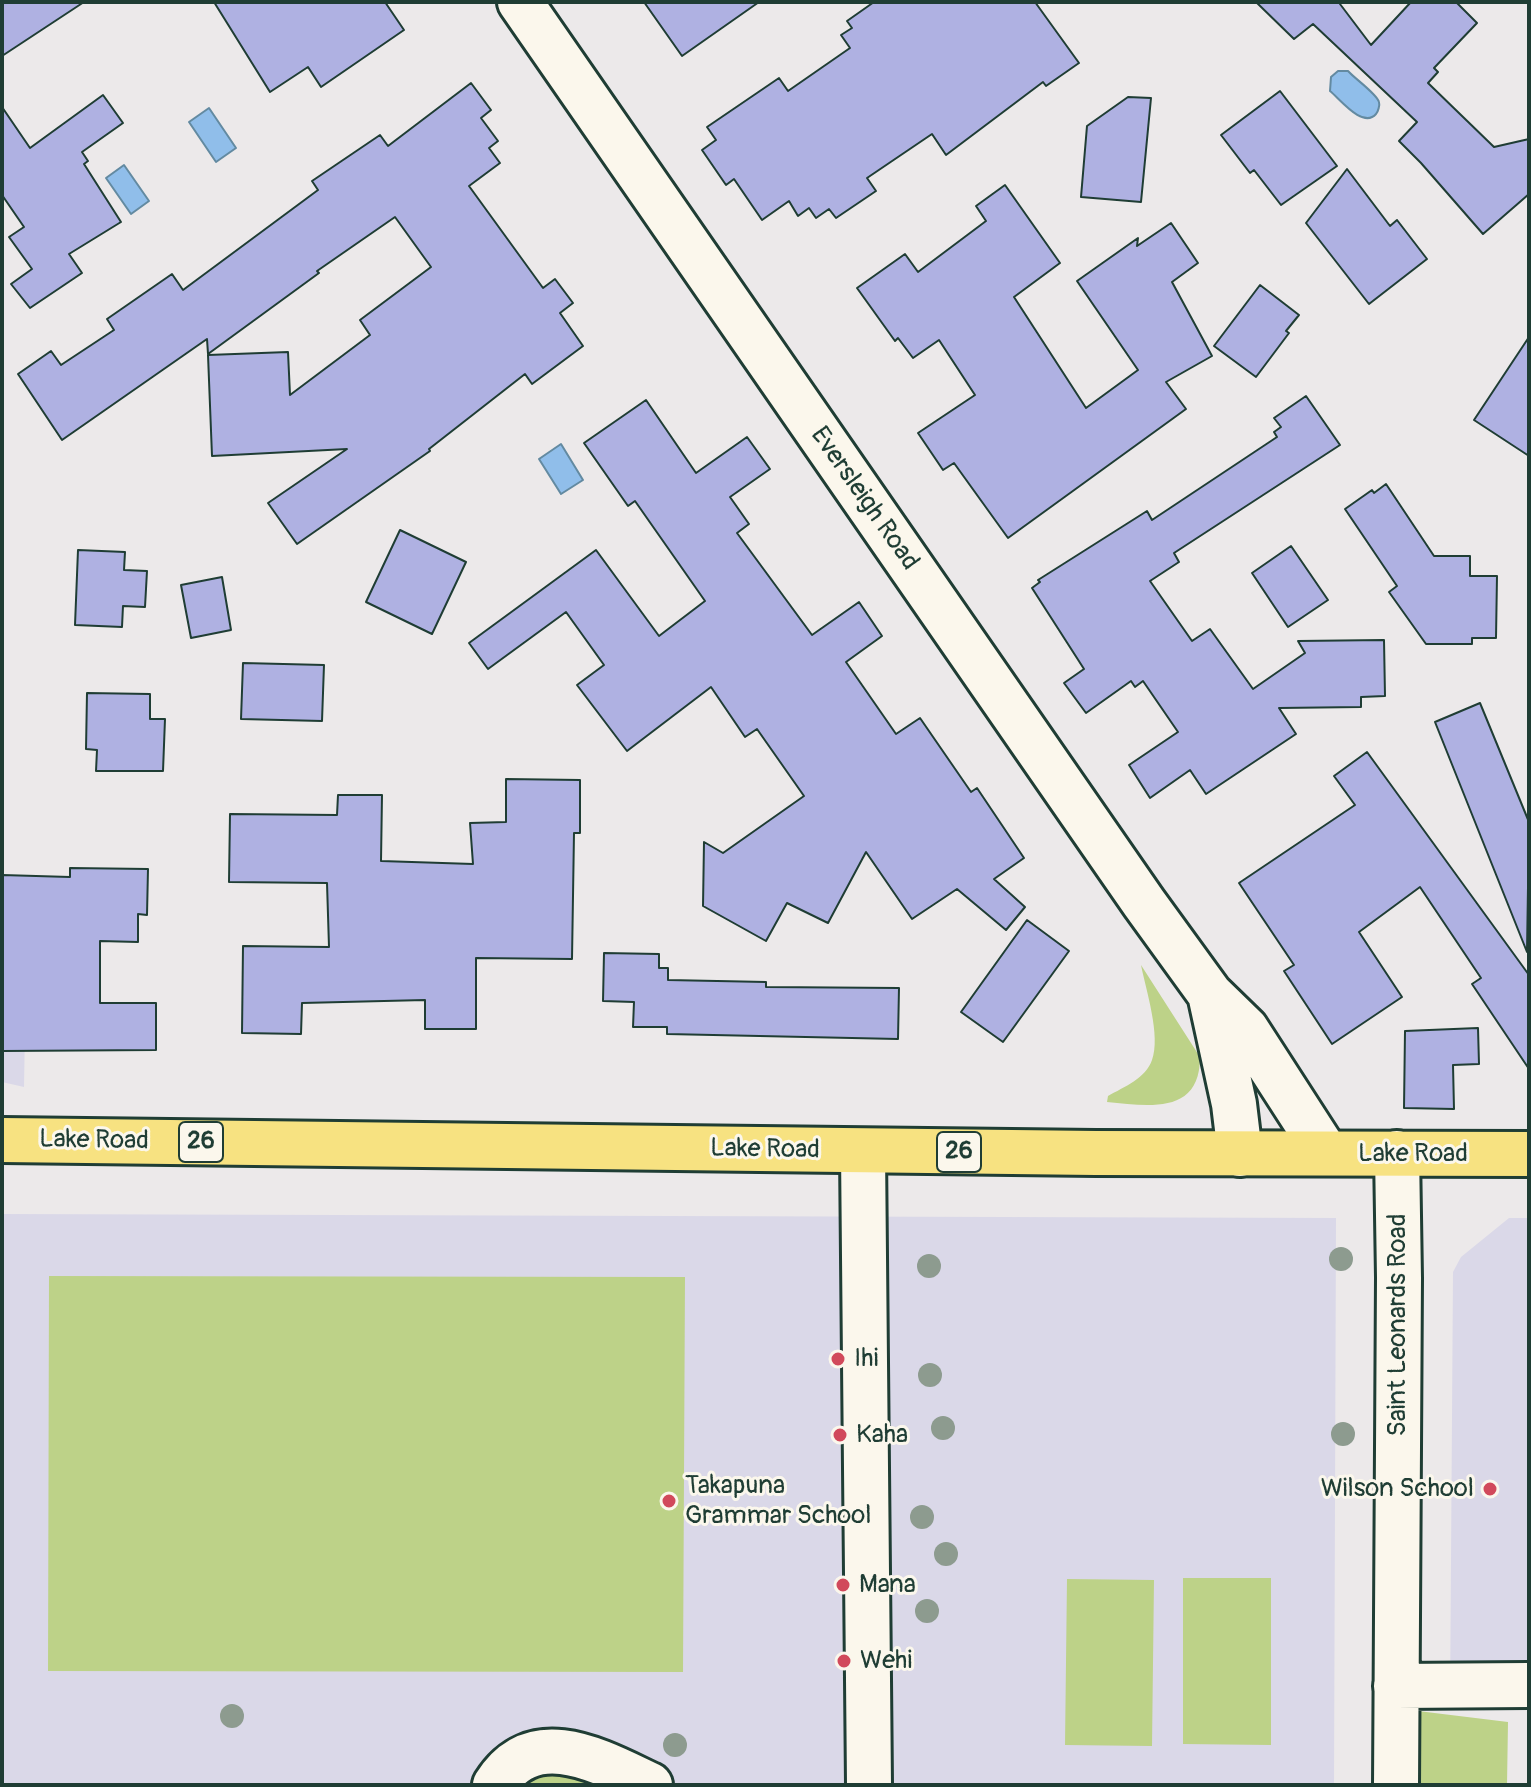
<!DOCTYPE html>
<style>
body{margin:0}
#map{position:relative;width:1531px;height:1787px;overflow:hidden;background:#ece9ea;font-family:Pangolin,sans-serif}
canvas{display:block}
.frame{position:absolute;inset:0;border:4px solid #1f3d34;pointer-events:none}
</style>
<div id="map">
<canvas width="1531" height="1787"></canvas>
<div class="frame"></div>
</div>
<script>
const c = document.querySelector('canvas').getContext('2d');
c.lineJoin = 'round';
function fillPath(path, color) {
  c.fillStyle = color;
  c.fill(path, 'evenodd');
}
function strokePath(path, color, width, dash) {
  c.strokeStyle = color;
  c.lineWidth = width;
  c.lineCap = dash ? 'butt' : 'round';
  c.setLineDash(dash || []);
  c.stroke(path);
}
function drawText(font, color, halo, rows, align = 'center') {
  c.font = font + ' Pangolin,sans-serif';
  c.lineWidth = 6;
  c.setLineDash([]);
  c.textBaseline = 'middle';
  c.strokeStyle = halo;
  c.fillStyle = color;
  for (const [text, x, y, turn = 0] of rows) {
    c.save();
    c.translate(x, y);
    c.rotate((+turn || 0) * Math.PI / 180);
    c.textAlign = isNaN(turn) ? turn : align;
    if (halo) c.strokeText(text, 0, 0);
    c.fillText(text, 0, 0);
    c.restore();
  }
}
const built = new Path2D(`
 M 2,969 L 26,970 L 24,1087 L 2,1082 Z
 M 2,1214 L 1336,1218 L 1334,1785 L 2,1785 Z
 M 1509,1218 L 1529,1218 L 1529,1707 L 1450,1706 L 1453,1272 L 1461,1257 Z`);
const green = new Path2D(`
 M 1141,965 L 1200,1057 C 1200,1115 1149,1106 1107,1102 L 1108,1096 C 1124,1087 1146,1078 1152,1060 C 1161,1036 1146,990 1141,965 Z
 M 49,1276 L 685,1277 L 683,1672 L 48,1671 Z
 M 1183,1578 L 1271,1578 L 1271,1745 L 1183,1744 Z
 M 1067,1579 L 1154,1580 L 1152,1746 L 1065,1745 Z
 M 1418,1711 L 1508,1722 L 1507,1785 L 1418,1785 Z
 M 536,1765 L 625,1785 L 508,1785 Z`);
const water = new Path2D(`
 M 1338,71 L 1348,71 C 1354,78 1377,94 1379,102 C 1380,105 1378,112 1376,114 C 1363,129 1340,99 1330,91 L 1331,77 Z
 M 209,108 L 236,148 L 216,162 L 189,122 Z
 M 124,165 L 149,201 L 131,214 L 106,178 Z
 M 561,444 L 583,480 L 561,494 L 539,459 Z`);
const building = new Path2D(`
 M 2,2 L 84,2 L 2,56 Z
 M 214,2 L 385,2 L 404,30 L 321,87 L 308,67 L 270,92 Z
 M 644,2 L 759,2 L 682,56 Z
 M 874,2 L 1035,2 L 1079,63 L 1046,86 L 1043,82 L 946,155 L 932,134 L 867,178 L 876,191 L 836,218 L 829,209 L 816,218 L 809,208 L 798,216 L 789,201 L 762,220 L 734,179 L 726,185 L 702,150 L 716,140 L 707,127 L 779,78 L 788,91 L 850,48 L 841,35 L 852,28 L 847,21 Z
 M 1256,2 L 1343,2 L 1340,4 L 1371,45 L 1411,2 L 1456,2 L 1477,23 L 1434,68 L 1438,72 L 1428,83 L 1494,147 L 1529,139 L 1529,194 L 1483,234 L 1421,163 L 1399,141 L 1417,122 L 1313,24 L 1294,39 Z
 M 471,83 L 491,110 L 481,118 L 498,141 L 489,148 L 500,163 L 469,186 L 543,288 L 555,279 L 573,303 L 560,313 L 583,346 L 532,384 L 525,374 L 429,449 L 430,451 L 297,544 L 268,503 L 347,449 L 212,456 L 208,355 L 288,352 L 290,395 L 370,335 L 360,320 L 431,267 L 395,217 L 317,271 L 319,273 L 208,354 L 207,339 L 62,440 L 18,374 L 51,351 L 61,365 L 114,330 L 107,319 L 172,274 L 183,290 L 318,190 L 312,181 L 380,135 L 388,146 Z
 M 1280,91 L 1337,166 L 1281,205 L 1254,170 L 1250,173 L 1221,135 Z
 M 103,95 L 123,123 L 82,152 L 88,161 L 84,164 L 121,222 L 69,254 L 82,273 L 30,308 L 11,284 L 32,269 L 9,237 L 24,227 L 2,195 L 2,107 L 30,148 Z
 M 1128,97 L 1151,98 L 1141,202 L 1081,197 L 1087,126 Z
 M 1347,169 L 1390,226 L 1397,220 L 1427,259 L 1369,304 L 1306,223 Z
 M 1005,185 L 1060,263 L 1014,297 L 1086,408 L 1138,370 L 1077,281 L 1138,238 L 1137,246 L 1171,223 L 1198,263 L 1172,282 L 1212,356 L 1166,382 L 1186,409 L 1008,538 L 954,463 L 943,470 L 918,433 L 975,395 L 939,340 L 913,358 L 898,338 L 895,341 L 857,288 L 905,254 L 918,272 L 986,221 L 976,206 Z
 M 1260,285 L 1299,315 L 1286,331 L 1289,333 L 1256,377 L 1214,346 Z
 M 1529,337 L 1529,456 L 1474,420 Z
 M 1306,396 L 1340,445 L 1174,553 L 1179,562 L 1150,581 L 1192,641 L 1210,629 L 1253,689 L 1305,653 L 1298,641 L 1384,640 L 1385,696 L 1361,697 L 1361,707 L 1279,708 L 1296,734 L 1206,794 L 1190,770 L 1150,798 L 1129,765 L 1178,732 L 1143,681 L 1135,687 L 1131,681 L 1086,713 L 1064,683 L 1084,669 L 1032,588 L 1040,582 L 1038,580 L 1147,511 L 1152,520 L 1277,437 L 1274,432 L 1281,427 L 1274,418 Z
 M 646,400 L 696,473 L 747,437 L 770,469 L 730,497 L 749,524 L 737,533 L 812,635 L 859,602 L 882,636 L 846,662 L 896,734 L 920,718 L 971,792 L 977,788 L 1024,858 L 994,879 L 1025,907 L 1006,930 L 957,889 L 912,919 L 866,852 L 828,923 L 787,903 L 766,941 L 703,906 L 704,842 L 723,853 L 804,796 L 757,729 L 745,737 L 711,687 L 627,751 L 577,685 L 604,665 L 566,612 L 488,669 L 469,643 L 596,550 L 659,636 L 705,601 L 635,501 L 628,506 L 584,443 Z
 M 1386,484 L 1434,556 L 1470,556 L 1470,576 L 1497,576 L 1496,638 L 1472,638 L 1472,644 L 1426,644 L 1389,592 L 1397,586 L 1345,509 L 1372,490 L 1374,493 Z
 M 400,530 L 466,562 L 432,634 L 366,602 Z
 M 1291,546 L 1328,600 L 1288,627 L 1252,573 Z
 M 78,550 L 125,552 L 124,570 L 147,571 L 145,607 L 123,606 L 122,627 L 75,625 Z
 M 222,577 L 231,630 L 191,638 L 181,585 Z
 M 243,663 L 324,665 L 322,721 L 241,719 Z
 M 87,693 L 150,694 L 150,719 L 165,719 L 163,771 L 96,771 L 97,750 L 86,749 Z
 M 1480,703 L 1529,822 L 1527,952 L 1435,722 Z
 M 1367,752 L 1529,975 L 1529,1069 L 1472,984 L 1481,978 L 1420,887 L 1359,932 L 1402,997 L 1332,1044 L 1284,971 L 1294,965 L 1239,883 L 1355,805 L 1334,776 Z
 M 506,779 L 580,780 L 580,833 L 574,833 L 572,959 L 476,958 L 476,1029 L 425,1029 L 425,1000 L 302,1003 L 301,1034 L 242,1033 L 243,946 L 329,947 L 327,883 L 229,882 L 230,814 L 337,815 L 338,795 L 382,795 L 381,861 L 473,864 L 470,823 L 506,822 Z
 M 70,868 L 148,869 L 147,915 L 138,914 L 138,942 L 100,941 L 100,1003 L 156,1003 L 156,1050 L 2,1051 L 2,875 L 70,877 Z
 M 1027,920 L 1069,951 L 1003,1042 L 961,1012 Z
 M 604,953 L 659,954 L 659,968 L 668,968 L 668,980 L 766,982 L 766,987 L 899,988 L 898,1039 L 667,1034 L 667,1027 L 633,1027 L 634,1002 L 603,1001 Z
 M 1478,1028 L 1479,1064 L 1453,1065 L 1454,1109 L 1404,1108 L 1405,1031 Z`);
const minor = new Path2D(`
 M 520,2 L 1144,903 L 1210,994 L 1246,1029 L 1326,1153
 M 1210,994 L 1234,1104 L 1240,1154
 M 863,1151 L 869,1785
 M 1396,1686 L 1529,1685
 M 495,1785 C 534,1723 601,1762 650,1785
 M 1396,1785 L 1399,1278 L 1397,1153`);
const major = new Path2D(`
 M 2,1140 L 1096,1153 L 1529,1154`);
const trees = [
 [1341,1259],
 [929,1266],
 [930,1375],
 [943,1428],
 [1343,1434],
 [922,1517],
 [946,1554],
 [927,1611],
 [232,1716],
 [675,1745]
];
const markers = [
 [838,1359,8,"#d1495b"],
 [840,1435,8,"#d1495b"],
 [1490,1489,8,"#d1495b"],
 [669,1501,8,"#d1495b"],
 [843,1585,8,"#d1495b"],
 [844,1661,8,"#d1495b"]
];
const shields = [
 [201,1142,44],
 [959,1152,44]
];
const shieldNames = [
 ["26",201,1142],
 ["26",959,1152]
];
const streetNames = [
 ["Eversleigh Road",864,499,55],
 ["Lake Road",94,1141,1],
 ["Lake Road",765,1150,1],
 ["Lake Road",1413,1154],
 ["Saint Leonards Road",1398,1325,-90]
];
const poiNames = [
 ["Ihi",854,1359],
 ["Kaha",856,1435],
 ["Takapuna",685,1486],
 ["Grammar School",685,1516],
 ["Wilson School",1474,1489,"right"],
 ["Mana",859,1585],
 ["Wehi",860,1661]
];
fillPath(built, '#dad8e8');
fillPath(green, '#bdd288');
fillPath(water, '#90beea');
strokePath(water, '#638aa1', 2);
fillPath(building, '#afb1e2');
strokePath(building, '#1f3d34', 2);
strokePath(minor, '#1f3d34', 50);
strokePath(major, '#1f3d34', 50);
strokePath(minor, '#fbf7ec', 44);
strokePath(major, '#f7e281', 44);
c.fillStyle = '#8d9b8f';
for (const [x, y] of trees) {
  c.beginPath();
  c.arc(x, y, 12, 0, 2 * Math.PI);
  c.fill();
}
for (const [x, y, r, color] of markers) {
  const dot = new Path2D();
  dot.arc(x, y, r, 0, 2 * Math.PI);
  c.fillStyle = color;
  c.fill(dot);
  strokePath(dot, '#fbf7ec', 3);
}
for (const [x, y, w] of shields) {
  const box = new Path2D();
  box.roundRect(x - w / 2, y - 20, w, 40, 6);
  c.fillStyle = '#fbf7ec';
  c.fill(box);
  strokePath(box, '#1f3d34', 2);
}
drawText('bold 24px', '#1f3d34', null, shieldNames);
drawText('26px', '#1f3d34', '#fbf7ec', streetNames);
drawText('26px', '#1f3d34', '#fbf7ec', poiNames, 'left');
</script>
